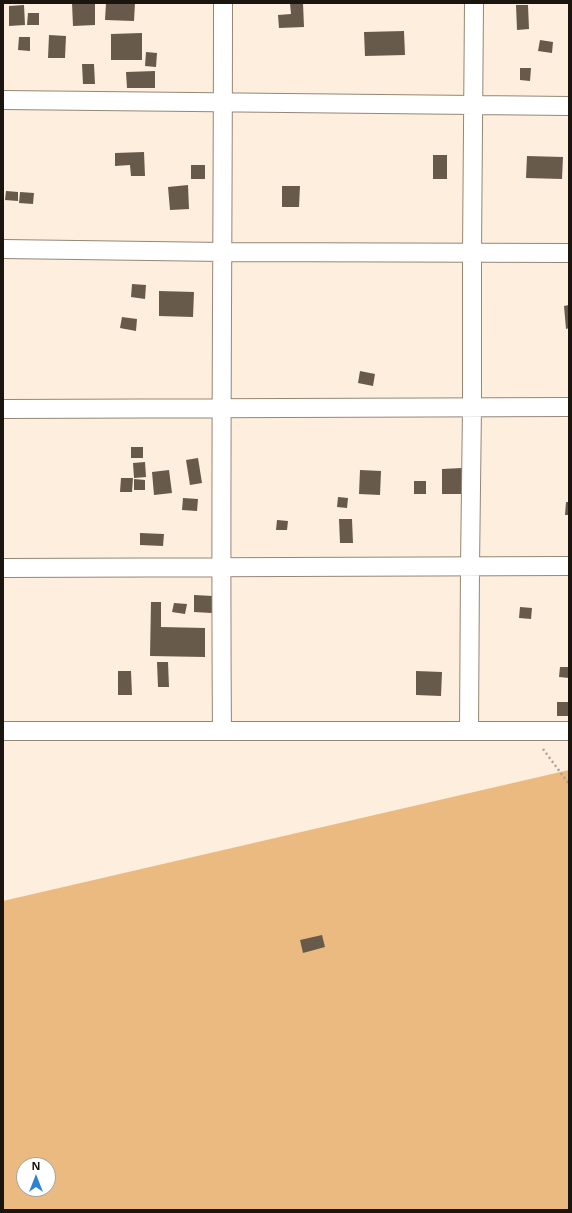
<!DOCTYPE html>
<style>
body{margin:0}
#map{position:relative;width:572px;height:1213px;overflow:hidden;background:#fdeedd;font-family:"Noto Sans",sans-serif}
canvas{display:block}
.frame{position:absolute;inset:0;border:4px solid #1a150f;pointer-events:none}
.north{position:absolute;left:16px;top:1157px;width:40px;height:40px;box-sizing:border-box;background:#fff;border:1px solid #a3a19f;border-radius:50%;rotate:0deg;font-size:11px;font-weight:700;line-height:16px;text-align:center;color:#1a150f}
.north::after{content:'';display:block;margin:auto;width:14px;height:18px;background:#2b83d1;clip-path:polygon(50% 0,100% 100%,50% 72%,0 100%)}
</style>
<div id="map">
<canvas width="572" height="1213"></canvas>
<div class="frame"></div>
<div class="north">N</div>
</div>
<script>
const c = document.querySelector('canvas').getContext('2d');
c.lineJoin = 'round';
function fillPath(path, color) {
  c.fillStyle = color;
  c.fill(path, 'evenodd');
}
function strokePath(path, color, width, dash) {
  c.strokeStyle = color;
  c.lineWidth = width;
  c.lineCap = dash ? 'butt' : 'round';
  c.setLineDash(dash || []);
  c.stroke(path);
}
const green = new Path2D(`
 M 569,770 L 569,1210 L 3,1210 L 3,901 ZM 24,1165 L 48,1165 L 48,1189 L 24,1189 Z`);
const building = new Path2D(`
 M 72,3 L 95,3 L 95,25 L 73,26 Z
 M 106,3 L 135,3 L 134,21 L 105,20 Z
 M 290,3 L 303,3 L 304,27 L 279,28 L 278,15 L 291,14 Z
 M 24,5 L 25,25 L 9,26 L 9,6 Z
 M 516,5 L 528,5 L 529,29 L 517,30 Z
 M 28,13 L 39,13 L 39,25 L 27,25 Z
 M 404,31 L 405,55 L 365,56 L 364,32 Z
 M 142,33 L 142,60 L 111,60 L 111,34 Z
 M 49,35 L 66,36 L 65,58 L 48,58 Z
 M 19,37 L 30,37 L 30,51 L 18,50 Z
 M 540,40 L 553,42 L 552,53 L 538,51 Z
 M 146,52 L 157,53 L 156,67 L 145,66 Z
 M 82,64 L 94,64 L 95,84 L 83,84 Z
 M 520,68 L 531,68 L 530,81 L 520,80 Z
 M 155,71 L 155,88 L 127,88 L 126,72 Z
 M 144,152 L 145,176 L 131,176 L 130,165 L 115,166 L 115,153 Z
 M 433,155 L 447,155 L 447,179 L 433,179 Z
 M 527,156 L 563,157 L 562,179 L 526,178 Z
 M 191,165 L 205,165 L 205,179 L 191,179 Z
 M 188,185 L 189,209 L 170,210 L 168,187 Z
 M 282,186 L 300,186 L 299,207 L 282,207 Z
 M 6,191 L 18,192 L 18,201 L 5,200 Z
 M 20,192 L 34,193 L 33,204 L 19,203 Z
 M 132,284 L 146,285 L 145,299 L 131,297 Z
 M 159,291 L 194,292 L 193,317 L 159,316 Z
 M 569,305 L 569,328 L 566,329 L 564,306 Z
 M 122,317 L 137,319 L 136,331 L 120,328 Z
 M 360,371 L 375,374 L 373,386 L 358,383 Z
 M 131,447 L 143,447 L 143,458 L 131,458 Z
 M 198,458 L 202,483 L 190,485 L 186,460 Z
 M 145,462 L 146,477 L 134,478 L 133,463 Z
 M 462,468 L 462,494 L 442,494 L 442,469 Z
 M 169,470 L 172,493 L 154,495 L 152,472 Z
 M 360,470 L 381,471 L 380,495 L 359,494 Z
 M 121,478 L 133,478 L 132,492 L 120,492 Z
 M 134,479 L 145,480 L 145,490 L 134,490 Z
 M 414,481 L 426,481 L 426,494 L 414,494 Z
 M 338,497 L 348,498 L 347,508 L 337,507 Z
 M 183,498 L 198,499 L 197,511 L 182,510 Z
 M 566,502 L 569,502 L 569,515 L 565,515 Z
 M 339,519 L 352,519 L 353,543 L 340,543 Z
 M 277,520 L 288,521 L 287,530 L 276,530 Z
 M 140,533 L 164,534 L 163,546 L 140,545 Z
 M 194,595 L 213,596 L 212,613 L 194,612 Z
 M 151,602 L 161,602 L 161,627 L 205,628 L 205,657 L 150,656 Z
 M 174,603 L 187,604 L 185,614 L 172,612 Z
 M 520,607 L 532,608 L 531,619 L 519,618 Z
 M 157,662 L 168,662 L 169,687 L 158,687 Z
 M 560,667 L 569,667 L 569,678 L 559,677 Z
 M 118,671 L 131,671 L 132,695 L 118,695 Z
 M 416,671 L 442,672 L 441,696 L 416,695 Z
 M 557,702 L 568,702 L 568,716 L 557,716 Z
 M 322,935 L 325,947 L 303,953 L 300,940 Z`);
const path = new Path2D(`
 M 543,749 L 569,784`);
const minor = new Path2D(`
 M 3,100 L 569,106
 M 3,249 L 223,252 L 569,253
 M 3,409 L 569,407
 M 3,568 L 569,566
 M 3,731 L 569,731
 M 222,731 C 220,488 223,246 223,3
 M 469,731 L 470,567 L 472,407 L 472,253 L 474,3`);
fillPath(green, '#eaba81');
fillPath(building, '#675a4b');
strokePath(minor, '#948777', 20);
strokePath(path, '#ada295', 2.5, [2, 3]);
strokePath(minor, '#fff', 18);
</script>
